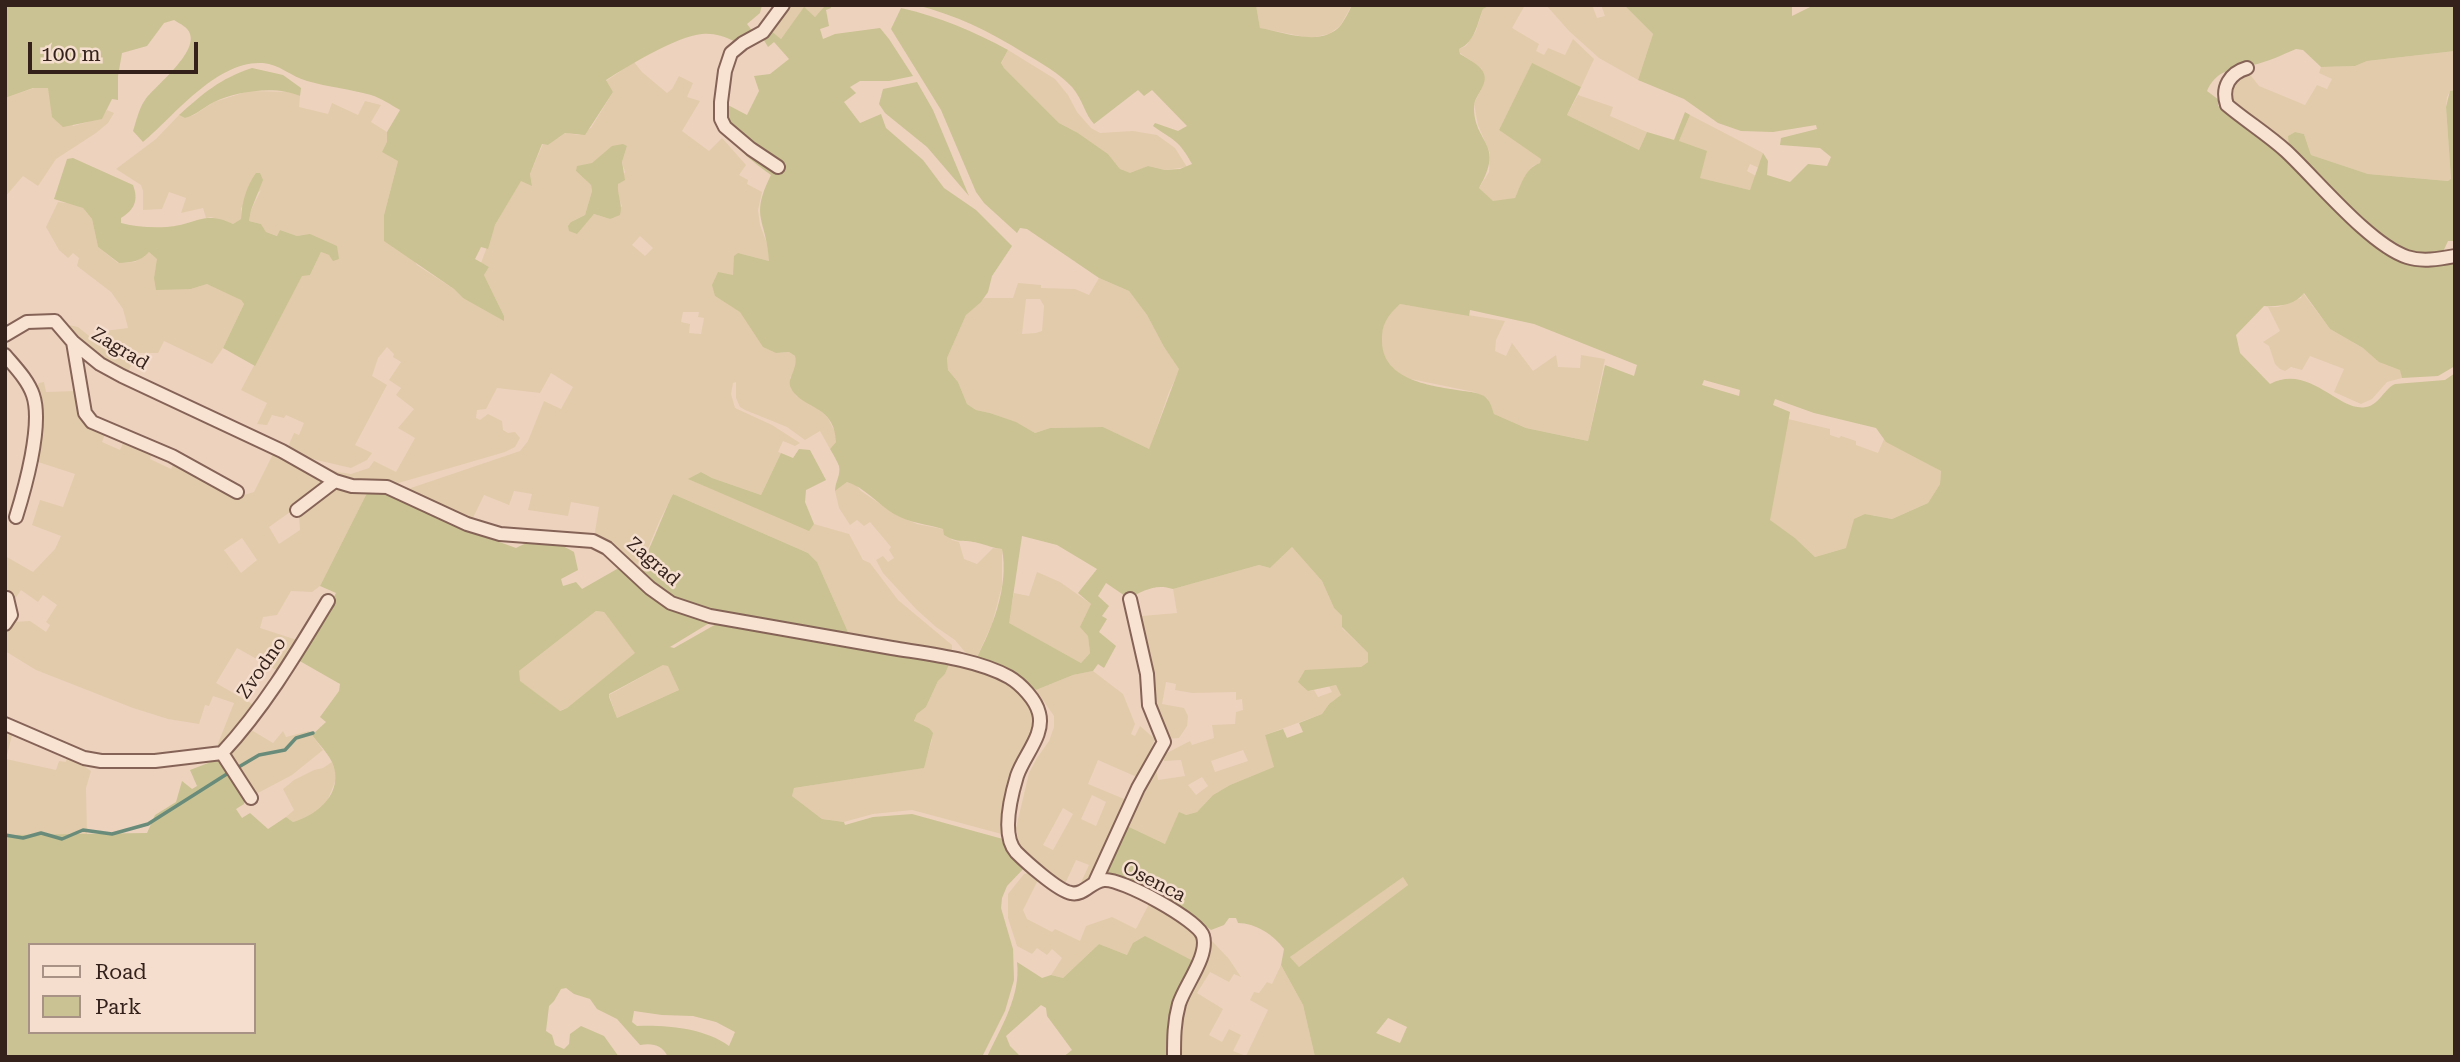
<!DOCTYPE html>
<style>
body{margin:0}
#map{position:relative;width:2460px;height:1062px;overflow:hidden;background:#edd2be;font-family:"Roboto Serif",serif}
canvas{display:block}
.frame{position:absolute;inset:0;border:7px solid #34211c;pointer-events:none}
.legend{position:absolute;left:28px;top:943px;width:228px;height:91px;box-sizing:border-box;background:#f5decd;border:2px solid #a89286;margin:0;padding:9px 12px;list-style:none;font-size:21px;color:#34211c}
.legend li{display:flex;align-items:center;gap:14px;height:35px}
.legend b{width:35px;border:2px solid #a89286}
.scale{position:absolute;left:28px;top:42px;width:170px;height:32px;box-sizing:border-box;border:4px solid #34211c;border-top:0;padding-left:9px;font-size:21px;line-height:24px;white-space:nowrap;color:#34211c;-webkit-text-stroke:5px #f5decd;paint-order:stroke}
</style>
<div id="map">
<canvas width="2460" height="1062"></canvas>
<div class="frame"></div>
<ul class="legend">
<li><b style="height:9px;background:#f8e2d1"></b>Road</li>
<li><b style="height:19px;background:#cac292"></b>Park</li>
</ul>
<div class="scale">100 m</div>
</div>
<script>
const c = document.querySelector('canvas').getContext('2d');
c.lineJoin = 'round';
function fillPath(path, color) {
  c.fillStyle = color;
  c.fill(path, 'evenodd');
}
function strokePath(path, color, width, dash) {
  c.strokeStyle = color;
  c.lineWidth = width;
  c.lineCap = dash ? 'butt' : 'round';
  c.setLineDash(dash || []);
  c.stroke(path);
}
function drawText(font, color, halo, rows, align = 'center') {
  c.font = font + ' "Roboto Serif",serif';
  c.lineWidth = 5;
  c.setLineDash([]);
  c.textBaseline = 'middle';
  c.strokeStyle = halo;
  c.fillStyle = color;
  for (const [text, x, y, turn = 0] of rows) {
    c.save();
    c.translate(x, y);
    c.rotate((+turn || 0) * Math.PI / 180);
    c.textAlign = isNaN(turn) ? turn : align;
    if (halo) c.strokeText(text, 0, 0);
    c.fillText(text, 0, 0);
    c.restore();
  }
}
const farmland = new Path2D(`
 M 790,5 L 825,7 L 815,17 L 804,8 L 781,39 L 771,32 Z
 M 1256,5 L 1352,5 L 1340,26 L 1329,34 L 1310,38 L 1260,28 Z
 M 1491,5 L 1525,5 L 1512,28 L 1539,44 L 1536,51 L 1544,55 L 1548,48 L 1565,55 L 1573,39 L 1594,59 L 1581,87 L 1532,64 L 1499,130 L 1542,159 L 1540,163 L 1533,166 L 1525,176 L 1515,198 L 1493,202 L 1479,188 L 1489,172 L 1490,153 L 1478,125 L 1474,104 L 1483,85 L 1482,69 L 1460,53 L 1459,49 L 1466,46 L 1476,31 L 1483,9 Z
 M 1546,5 L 1592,5 L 1597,18 L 1605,16 L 1601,5 L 1624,5 L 1653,34 L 1638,80 L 1599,58 L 1569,31 Z
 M 1008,50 L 1055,79 L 1068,95 L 1077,112 L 1091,128 L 1100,133 L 1133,131 L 1157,135 L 1175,148 L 1187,167 L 1165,170 L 1148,166 L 1130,174 L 1120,169 L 1108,154 L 1078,133 L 1059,123 L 1004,68 L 1001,64 Z
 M 2455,51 L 2455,90 L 2450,91 L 2447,97 L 2446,107 L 2451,180 L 2448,181 L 2368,174 L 2311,155 L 2304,134 L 2295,132 L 2288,136 L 2289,150 L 2229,104 L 2228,94 L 2235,76 L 2248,72 L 2259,86 L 2305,105 L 2317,85 L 2327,89 L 2332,79 L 2319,73 L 2321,67 L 2355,66 L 2367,61 Z
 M 634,62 L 642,72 L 667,93 L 672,89 L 679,76 L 693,83 L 687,97 L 700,101 L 682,131 L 709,151 L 722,138 L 746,165 L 739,175 L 748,180 L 747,184 L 762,192 L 758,210 L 760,225 L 768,246 L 769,261 L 738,253 L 733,276 L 715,296 L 740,311 L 776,353 L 789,352 L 795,356 L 796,369 L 790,378 L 796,396 L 815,405 L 828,418 L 836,434 L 836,442 L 830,449 L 820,431 L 805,440 L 787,427 L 745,410 L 740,407 L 736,398 L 736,382 L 733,383 L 731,394 L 735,408 L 772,425 L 800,443 L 795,446 L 783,441 L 778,452 L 781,453 L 761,495 L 712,478 L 701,472 L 689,479 L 809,530 L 814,524 L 849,534 L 863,560 L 870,563 L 898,600 L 952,645 L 952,649 L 948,654 L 852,641 L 817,562 L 808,553 L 673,494 L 659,522 L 644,558 L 645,560 L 638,568 L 617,546 L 608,541 L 594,538 L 599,507 L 571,502 L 568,516 L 528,510 L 532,494 L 514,491 L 509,505 L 484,495 L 472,520 L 405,490 L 520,451 L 528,441 L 544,401 L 561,409 L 573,387 L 551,373 L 540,393 L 497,388 L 486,409 L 477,410 L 476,418 L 480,420 L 488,414 L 502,421 L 503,430 L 508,433 L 515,432 L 520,438 L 515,447 L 505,452 L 395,484 L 359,483 L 338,477 L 319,465 L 338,472 L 351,474 L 369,468 L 374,461 L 396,472 L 415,438 L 398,428 L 414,409 L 396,395 L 401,388 L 389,380 L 401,362 L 393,357 L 394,354 L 387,347 L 378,358 L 372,376 L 387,385 L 355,445 L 372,453 L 367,460 L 351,468 L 308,458 L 287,449 L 294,433 L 299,435 L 304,423 L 286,415 L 284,418 L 272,415 L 267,425 L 257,424 L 267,403 L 241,390 L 302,275 L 310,275 L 321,252 L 339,259 L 310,235 L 297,236 L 280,230 L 278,236 L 266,232 L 261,224 L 249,221 L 251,210 L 261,190 L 241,208 L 241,219 L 233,224 L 211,217 L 206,218 L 203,208 L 181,213 L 186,198 L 169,192 L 162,209 L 143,210 L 143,191 L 141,185 L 116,169 L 156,139 L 179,115 L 185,118 L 194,115 L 214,102 L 249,91 L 290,92 L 300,96 L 299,107 L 328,114 L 332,103 L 358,115 L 365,101 L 381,105 L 371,122 L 387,132 L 387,142 L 398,161 L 384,215 L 417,265 L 454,289 L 463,298 L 504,316 L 484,275 L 489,267 L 481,263 L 495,225 L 521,180 L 532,185 L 530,174 L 543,144 L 548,145 L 565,133 L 579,135 L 591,128 L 613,92 L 606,81 ZM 627,146 L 622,162 L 625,172 L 618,184 L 617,193 L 622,206 L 610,219 L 594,214 L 584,225 L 571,222 L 585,215 L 592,191 L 591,185 L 576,171 ZM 640,236 L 653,248 L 645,256 L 632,245 ZM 683,312 L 699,312 L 698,317 L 704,318 L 701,334 L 689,333 L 690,324 L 681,322 Z
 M 40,86 L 48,88 L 73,126 L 102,118 L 107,110 L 114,113 L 108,123 L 96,133 L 56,159 L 38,186 L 23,176 L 5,197 L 5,98 Z
 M 1578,95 L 1613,107 L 1610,116 L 1647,132 L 1639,150 L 1567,115 Z
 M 1690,115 L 1763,153 L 1759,168 L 1750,164 L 1747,171 L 1756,176 L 1750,190 L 1699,178 L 1679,141 Z
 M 58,202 L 75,204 L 83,208 L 92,219 L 98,247 L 118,263 L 135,262 L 149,252 L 158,259 L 154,278 L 191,289 L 207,284 L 215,286 L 241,300 L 244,304 L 223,348 L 212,364 L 164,341 L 158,353 L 137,353 L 126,376 L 98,357 L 60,323 L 78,327 L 94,340 L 104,331 L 128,328 L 123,309 L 111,292 L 77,266 L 79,258 L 73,253 L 68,258 L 59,250 L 46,227 Z
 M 1099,278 L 1129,291 L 1147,315 L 1164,347 L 1180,369 L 1169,392 L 1149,450 L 1103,427 L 1050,428 L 1035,433 L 1015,422 L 990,413 L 976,410 L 967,404 L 958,382 L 948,370 L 947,358 L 966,315 L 972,308 L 985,298 L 1013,298 L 1018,283 L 1041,285 L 1041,288 L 1075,289 L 1089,295 ZM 1026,299 L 1040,299 L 1044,306 L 1042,331 L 1036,333 L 1022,334 Z
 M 2303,293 L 2330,329 L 2401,370 L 2402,378 L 2387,382 L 2372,399 L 2361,404 L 2334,392 L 2344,369 L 2310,356 L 2302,370 L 2291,367 L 2285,371 L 2280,369 L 2275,364 L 2269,346 L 2263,342 L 2280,331 L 2268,307 L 2278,307 L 2301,298 Z
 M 1400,304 L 1505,321 L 1496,340 L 1495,351 L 1506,356 L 1512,343 L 1533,371 L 1556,355 L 1558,367 L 1580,368 L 1581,355 L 1605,359 L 1588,441 L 1526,428 L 1494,414 L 1487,398 L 1474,392 L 1406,378 L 1388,366 L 1382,350 L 1382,331 L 1387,316 Z
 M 44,382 L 46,392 L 77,391 L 91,426 L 105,434 L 102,442 L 120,450 L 124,441 L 152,451 L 150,459 L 171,469 L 175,461 L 233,492 L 244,495 L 254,492 L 275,450 L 325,482 L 307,500 L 269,527 L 279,544 L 300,530 L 299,517 L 302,509 L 333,487 L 368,491 L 320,586 L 312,592 L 291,591 L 277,615 L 263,617 L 260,628 L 300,641 L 280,672 L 237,648 L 216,683 L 254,705 L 226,745 L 217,746 L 234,703 L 213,696 L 209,706 L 205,705 L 199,724 L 168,719 L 133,708 L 36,670 L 5,651 L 5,631 L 12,622 L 30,621 L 46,632 L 50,625 L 46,622 L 57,605 L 43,595 L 38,602 L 21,590 L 9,608 L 5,622 L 5,556 L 33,572 L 55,549 L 61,536 L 32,525 L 40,500 L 63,507 L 75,474 L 38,462 L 40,428 L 36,388 L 39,383 ZM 242,538 L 257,560 L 241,573 L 224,550 Z
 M 1788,419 L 1830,429 L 1830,435 L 1839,438 L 1841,436 L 1856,441 L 1856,445 L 1878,453 L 1884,439 L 1941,471 L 1940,484 L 1928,503 L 1892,519 L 1865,514 L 1846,548 L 1815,557 L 1795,538 L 1769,520 Z
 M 847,482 L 856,485 L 861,491 L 895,514 L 917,524 L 943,529 L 952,540 L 959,542 L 964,559 L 977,564 L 993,548 L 1002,549 L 1002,586 L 992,624 L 976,659 L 969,657 L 955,640 L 936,627 L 916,609 L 883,573 L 876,560 L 883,556 L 888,562 L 894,558 L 889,550 L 891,547 L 870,522 L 864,526 L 857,520 L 850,525 L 839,508 L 835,491 Z
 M 1292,547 L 1322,581 L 1334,608 L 1342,616 L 1342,628 L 1368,653 L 1368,662 L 1361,667 L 1308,691 L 1314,690 L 1318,697 L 1332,692 L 1329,686 L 1336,685 L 1342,695 L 1329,704 L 1322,714 L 1265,735 L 1275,767 L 1230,785 L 1213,795 L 1197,812 L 1186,815 L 1165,844 L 1125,825 L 1155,763 L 1158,780 L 1185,776 L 1181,760 L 1164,761 L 1163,755 L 1190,741 L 1192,745 L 1214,738 L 1212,725 L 1235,724 L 1236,712 L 1243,710 L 1242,699 L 1236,700 L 1236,692 L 1192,693 L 1175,690 L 1176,684 L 1166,682 L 1162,704 L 1184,708 L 1188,716 L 1187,726 L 1179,738 L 1166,739 L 1153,716 L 1142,616 L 1177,613 L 1173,589 L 1259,565 L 1270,568 ZM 1243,750 L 1248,761 L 1215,772 L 1211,761 ZM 1202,777 L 1208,786 L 1196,795 L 1188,785 Z
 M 1037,572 L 1060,582 L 1091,604 L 1088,636 L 1090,653 L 1081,663 L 1008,623 L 1014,593 L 1029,596 Z
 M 596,611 L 604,612 L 636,653 L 567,708 L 559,711 L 519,681 L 519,671 Z
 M 950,662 L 1005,678 L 1045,714 L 1046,729 L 1022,773 L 1009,836 L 912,810 L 873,814 L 844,822 L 822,819 L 792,796 L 794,788 L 923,768 L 932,740 L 929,728 L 914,722 L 917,714 L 926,707 L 938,681 L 945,674 Z
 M 663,665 L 668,665 L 679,690 L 617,718 L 609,695 Z
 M 1093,671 L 1123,694 L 1135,724 L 1131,734 L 1135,736 L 1140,726 L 1155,739 L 1151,748 L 1157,751 L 1139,778 L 1098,760 L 1088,784 L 1129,801 L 1096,878 L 1077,891 L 1089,865 L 1076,860 L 1064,886 L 1041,866 L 1037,860 L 1030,858 L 1020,847 L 1016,828 L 1029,773 L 1037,758 L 1049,741 L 1054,727 L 1054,716 L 1036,690 L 1073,675 ZM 1092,795 L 1106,802 L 1096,826 L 1081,819 ZM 1063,808 L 1073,814 L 1053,850 L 1043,845 Z
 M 248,728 L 273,743 L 283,731 L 286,737 L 309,731 L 323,750 L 292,775 L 258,793 L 252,791 L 229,755 Z
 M 5,733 L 12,735 L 6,759 L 56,770 L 59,761 L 66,762 L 67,755 L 91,771 L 86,788 L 87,834 L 5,835 Z
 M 332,762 L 337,777 L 326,804 L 308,818 L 293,822 L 286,817 L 294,810 L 283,789 L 294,780 L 314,770 L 323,768 Z
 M 1028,873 L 1039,878 L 1023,910 L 1027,919 L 1052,932 L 1055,929 L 1080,941 L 1086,926 L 1112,917 L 1136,929 L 1151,900 L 1187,921 L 1201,941 L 1195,962 L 1127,955 L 1099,944 L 1063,978 L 1051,975 L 1062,958 L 1052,949 L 1047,955 L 1037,948 L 1032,954 L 1017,946 L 1008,918 L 1008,894 L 1024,874 Z
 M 1403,876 L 1408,885 L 1299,967 L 1290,957 Z
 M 1212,941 L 1229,959 L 1241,977 L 1234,974 L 1229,982 L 1210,972 L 1197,993 L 1223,1009 L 1209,1035 L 1222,1042 L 1229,1029 L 1241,1035 L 1233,1051 L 1246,1056 L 1268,1010 L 1250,1000 L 1254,992 L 1259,993 L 1267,982 L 1272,984 L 1281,965 L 1303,1005 L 1315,1057 L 1178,1057 L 1181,1014 L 1198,969 Z`);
const green = new Path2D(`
 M 5,5 L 762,5 L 760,13 L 747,24 L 753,32 L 734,41 C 723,36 714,33 702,34 C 677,36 628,66 606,80 L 613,92 L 585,135 L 565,133 L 548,145 L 542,144 L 530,174 L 532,186 L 521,181 L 495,225 L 488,249 L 481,247 L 475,259 L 489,267 L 484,275 L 504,316 L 504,321 L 463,298 L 454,289 L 384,241 L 384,215 L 398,161 L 382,152 L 387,142 L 387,132 L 400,110 C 391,105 381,98 371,95 C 350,89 328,87 307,81 C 292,77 279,64 263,63 C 217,60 175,115 143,142 L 133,131 C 136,122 139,108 145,100 C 154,87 197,54 190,34 C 188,27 180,24 174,20 L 164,23 L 147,46 L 122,53 L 118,76 L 118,100 L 112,99 L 102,119 L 63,127 L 52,117 L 48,88 L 33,88 L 5,98 Z
 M 787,5 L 790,5 L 771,31 L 781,39 L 804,7 L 815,17 L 824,7 L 823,5 L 830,5 L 831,8 L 826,10 L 829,26 L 820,29 L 823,39 L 835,34 L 880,28 L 889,39 L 913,76 L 889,81 L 860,81 L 850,87 L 856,93 L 844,102 L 860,123 L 881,114 L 886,128 L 923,160 L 944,188 L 976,210 L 1012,246 L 992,276 L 988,292 L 981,302 L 966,315 L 947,358 L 948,370 L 958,382 L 967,404 L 976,410 L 990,413 L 1016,422 L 1035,433 L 1050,428 L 1103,427 L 1149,449 L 1179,369 L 1164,347 L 1147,315 L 1129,291 L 1099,278 L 1027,229 L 1020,228 L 1017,233 L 984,203 L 976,192 L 941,110 L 891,29 L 901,8 C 940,17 973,31 1008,50 L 1001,63 L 1004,68 L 1059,123 L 1078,133 L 1108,154 L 1120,169 L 1130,173 L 1148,166 L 1165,170 L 1180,169 L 1192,164 C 1179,140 1173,140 1153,126 L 1155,123 L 1178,131 L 1187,126 L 1152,90 L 1144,96 L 1138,90 L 1094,124 C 1085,115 1083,100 1072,87 C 1059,73 1041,63 1024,53 C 989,31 956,15 916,5 L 1256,5 L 1260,28 C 1284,32 1322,48 1341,25 C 1345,19 1349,12 1352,5 L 1491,5 L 1483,9 C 1477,24 1475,42 1459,49 L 1460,54 C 1466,58 1478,64 1482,70 C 1491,83 1475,94 1474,106 C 1473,144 1506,142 1479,188 L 1493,201 L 1515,198 C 1521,185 1525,168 1540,163 L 1541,159 L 1499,130 L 1532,63 L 1581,87 L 1567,115 L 1639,150 L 1647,132 L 1674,140 L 1685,112 L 1690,115 L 1679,141 L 1707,151 L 1700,178 L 1750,190 L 1763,153 L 1768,161 L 1767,175 L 1790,182 L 1808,164 L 1827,166 L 1831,157 L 1820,148 L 1780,145 L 1781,138 L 1817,129 L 1816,125 L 1773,132 L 1741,131 L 1718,123 L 1684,99 L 1638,80 L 1653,34 L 1624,5 L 1792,5 L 1792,16 L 1814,5 L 2455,5 L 2455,51 L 2367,61 L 2355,66 L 2321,67 L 2303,50 L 2296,49 C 2282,55 2267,62 2253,65 C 2232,69 2216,70 2207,91 L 2219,100 L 2218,106 L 2229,110 L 2265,137 L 2389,251 L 2455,260 L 2455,366 L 2438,376 L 2402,378 L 2400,370 L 2379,362 L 2363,348 L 2330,329 L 2304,293 C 2295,305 2278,307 2264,306 L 2236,335 L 2240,353 L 2270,384 C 2310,363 2339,413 2366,407 C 2379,405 2384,389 2395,384 L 2445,380 L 2455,373 L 2455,1057 L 1315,1057 L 1303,1005 L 1281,965 L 1284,949 C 1274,935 1255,923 1238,923 L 1236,918 L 1229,918 L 1224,925 L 1211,930 L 1193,917 L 1106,875 L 1105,868 L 1125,825 L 1165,844 L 1179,812 L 1186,815 L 1197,812 L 1213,795 L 1230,785 L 1274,767 L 1265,735 L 1283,729 L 1287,738 L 1303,732 L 1299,723 L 1322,714 L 1329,704 L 1341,695 L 1336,685 L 1308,691 L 1298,682 L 1305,670 L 1361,667 L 1368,662 L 1368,653 L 1342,627 L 1342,616 L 1334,608 L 1322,581 L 1292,547 L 1270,568 L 1259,565 L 1173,589 C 1155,583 1144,591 1128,598 L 1106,583 L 1098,596 L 1109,606 L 1102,616 L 1107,619 L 1099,632 L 1116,646 L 1104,668 L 1098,664 L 1093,671 L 1073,675 L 1036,690 C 1018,674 998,667 976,659 C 993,627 1009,586 1002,549 C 993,548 987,545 978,543 C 964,539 959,544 944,535 L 943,529 C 926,524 910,523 894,514 C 879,505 864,487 847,482 L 835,491 C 835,482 841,475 839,466 C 837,461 833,454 830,449 L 836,442 C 835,404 801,409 791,388 C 786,378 798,371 795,356 L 789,352 L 776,353 L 763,347 L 740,312 L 715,296 L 712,285 L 718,272 L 733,275 L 734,256 L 738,253 L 769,261 C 767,219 749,219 771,175 C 735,148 733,147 724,103 L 747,115 L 759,91 L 754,76 L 770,74 L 789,59 L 774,42 L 768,47 L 762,37 ZM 1400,304 L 1469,316 L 1470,310 L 1534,324 L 1637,365 L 1634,376 L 1605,365 L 1588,441 L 1526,428 L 1494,414 C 1492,408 1490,400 1484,396 C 1476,392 1471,392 1463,391 C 1432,386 1383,381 1382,342 C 1381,325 1387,316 1400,304 ZM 1704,380 L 1740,390 L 1739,396 L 1702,385 ZM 1775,399 L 1814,413 L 1876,428 L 1886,442 L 1941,471 L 1940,484 L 1928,503 L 1892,519 L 1865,514 L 1854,519 L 1846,548 L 1815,557 L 1795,538 L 1770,520 L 1790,412 L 1773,405 ZM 1022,536 L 1057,545 L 1097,569 L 1078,593 L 1091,604 L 1080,627 L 1088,636 L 1090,653 L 1081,663 L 1009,623 ZM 1403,877 L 1408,885 L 1299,967 L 1290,957 ZM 1388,1018 L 1407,1027 L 1400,1043 L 1376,1033 Z
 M 252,68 L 283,75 L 301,88 L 300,96 C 276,85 237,91 214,102 C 204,107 196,115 185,118 L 179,115 C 204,93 219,79 252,68 Z
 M 917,82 L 933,110 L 969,196 L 927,147 L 885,113 L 879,104 L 883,89 Z
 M 2455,90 L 2455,241 L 2448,241 L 2441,256 L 2426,257 L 2393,247 L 2289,150 L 2288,136 L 2295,132 L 2304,134 L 2311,155 L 2368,174 L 2448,181 L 2451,179 L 2446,107 L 2450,91 Z
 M 623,144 L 627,146 L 622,162 L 625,180 L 618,184 C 617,196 623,204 620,215 L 610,219 L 594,214 L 577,234 L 569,231 L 568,226 L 571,222 L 585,215 L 592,191 L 591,185 L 576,171 L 577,166 L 592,163 L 612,146 Z
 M 73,158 L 133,185 C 139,201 134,210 121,218 L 121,223 C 136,227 152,228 167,227 C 196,225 203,210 233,224 L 241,219 C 242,202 246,187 256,173 L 260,173 L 263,180 L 251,210 L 249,221 L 261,224 L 266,232 L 277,236 L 280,230 L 297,236 L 310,234 L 337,246 L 339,259 L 333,261 L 329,255 L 321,252 L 310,275 L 302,276 L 255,366 L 223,348 L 244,304 L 241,300 L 207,284 L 191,289 L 156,290 L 154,278 L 157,259 L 149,252 C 140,262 132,262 119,263 L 98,247 L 92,219 L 83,208 L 54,199 L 67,159 Z
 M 799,449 L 810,450 L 826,480 L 806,490 L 805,502 L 814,524 L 809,531 L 688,479 L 701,472 L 712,478 L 761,495 L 781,453 L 793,458 Z
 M 368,491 L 384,491 L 491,539 L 516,548 C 538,536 553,540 574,552 L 578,570 L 561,579 L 563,586 L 576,582 L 582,589 L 624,565 L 711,622 L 670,647 L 674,648 L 718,623 L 783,636 L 950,662 L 945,674 L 938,681 L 926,707 L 917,714 L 914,721 L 929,728 L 933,733 L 924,768 L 794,788 L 792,796 L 822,819 L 844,822 L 845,825 L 873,817 L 912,814 L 1010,841 L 1026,866 L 1007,886 L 1002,898 L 1001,908 L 1013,949 L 1014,980 L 1005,1011 L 982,1057 L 686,1057 L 681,1055 L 668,1057 C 662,1045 653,1043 640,1045 L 617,1019 L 597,1009 L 590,999 L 574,994 L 566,988 L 561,989 L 554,1001 L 549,1006 L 546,1031 L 552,1035 L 555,1045 L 564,1049 L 569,1044 L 570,1034 L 581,1026 L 604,1036 L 619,1057 L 5,1057 L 5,835 L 147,833 L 155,815 L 176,802 L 182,781 L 192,789 L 197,786 L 190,770 L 216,760 L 219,760 L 245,797 L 244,804 L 236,809 L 242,818 L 250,813 L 268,829 L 286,817 L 293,822 C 319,815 345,791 332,762 C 327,752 318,743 312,735 L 326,722 L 320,717 L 339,691 L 340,684 L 298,660 L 336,593 L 320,586 ZM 596,611 L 604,612 L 635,653 L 567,708 L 560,711 L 520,681 L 519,671 ZM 663,665 L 668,666 L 679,690 L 617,718 L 609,697 L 609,694 ZM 30,945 L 254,945 L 254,1032 L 30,1032 ZM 634,1011 L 662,1015 L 693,1016 L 716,1022 L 735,1032 L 729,1046 C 704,1028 667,1025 637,1026 L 632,1022 Z
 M 673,494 L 808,553 L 817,562 L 852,641 L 702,611 L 678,600 L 659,588 L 638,568 C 649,555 663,513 673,494 Z
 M 1145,936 L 1195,962 L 1172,1057 L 1063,1057 L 1072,1050 L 1047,1016 L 1046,1008 L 1041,1005 L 1006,1036 L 1010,1046 L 1021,1057 L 987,1057 C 1001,1027 1021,996 1017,962 L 1042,978 L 1051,975 L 1063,978 L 1099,944 L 1127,955 L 1133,943 Z`);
const stream = new Path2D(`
 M 237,768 L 259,755 L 285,750 L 296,738 L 313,733
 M 5,835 L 23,838 L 41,833 L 62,839 L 83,830 L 112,834 L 148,824 L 230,772`);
const minor = new Path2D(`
 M 2247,68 C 2230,73 2221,87 2227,105 C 2246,121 2267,134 2286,151 C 2316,179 2370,245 2407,257 C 2422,262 2439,259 2455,256
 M 778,167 L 751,149 L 725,127 L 721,119 L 721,102 L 725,71 L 731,53 L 743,43 L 763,32 L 783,5
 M 5,335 L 27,322 L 55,321 L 73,342 L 100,364 L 122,376 L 282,451 L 335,481 L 352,486 L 387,487 L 467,524 L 500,534 L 593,541 L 607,548 L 650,588 L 671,603 L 710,616 C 770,627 831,637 892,648 C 928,654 977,659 1009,677 C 1021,684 1036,700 1039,713 C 1045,735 1024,755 1017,776 C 1011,796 1001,835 1016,852 C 1025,861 1058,891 1071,893 C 1084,896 1091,881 1104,880 C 1121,878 1198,920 1203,936 C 1209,956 1185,985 1179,1004 C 1174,1022 1174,1039 1174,1057
 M 73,342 L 85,413 L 92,422 L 172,456 L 237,492
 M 5,355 C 15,367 28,380 33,395 C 43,424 25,488 16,517
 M 297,510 L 335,481
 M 5,624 L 11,615 L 7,598
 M 5,724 L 84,758 L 101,761 L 155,761 L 222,753 C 264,708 296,654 328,601
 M 222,753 L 251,798
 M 1095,882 L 1138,788 L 1164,742 L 1149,705 L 1147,674 L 1130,599`);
const streetNames = [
 ["Zagrad",120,349,31],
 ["Zagrad",653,562,41],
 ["Zvodno",262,668,-55],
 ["Osenca",1154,882,27]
];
fillPath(farmland, '#e2cbab');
fillPath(green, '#cac292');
strokePath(stream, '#698c7a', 3.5);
strokePath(minor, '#856357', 16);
strokePath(minor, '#f8e2d1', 12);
drawText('19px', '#34211c', '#f5decd', streetNames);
</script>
